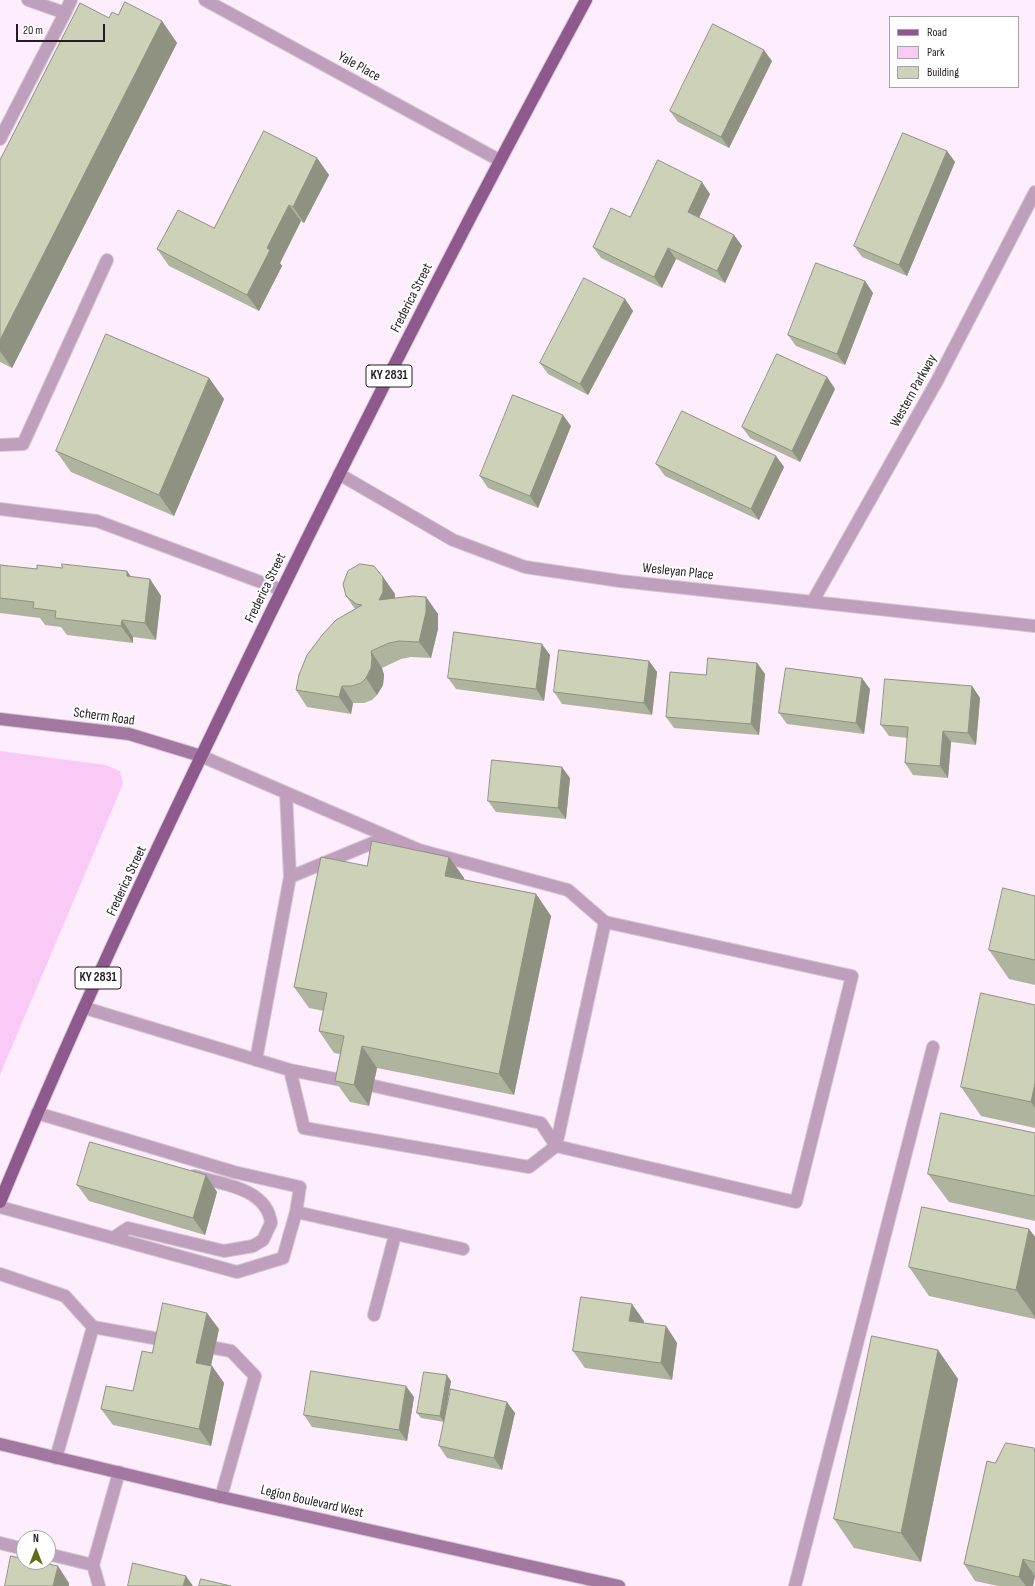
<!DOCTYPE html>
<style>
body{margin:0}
#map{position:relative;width:1035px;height:1586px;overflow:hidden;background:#feedfd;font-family:"Sofia Sans Condensed",sans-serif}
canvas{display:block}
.legend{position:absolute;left:889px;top:16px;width:130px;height:72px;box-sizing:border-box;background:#fff;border:1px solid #a7a4a7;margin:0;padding:5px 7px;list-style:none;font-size:12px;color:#231c23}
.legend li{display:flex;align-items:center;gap:8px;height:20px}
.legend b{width:20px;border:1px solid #a7a4a7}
.north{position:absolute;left:16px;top:1530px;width:40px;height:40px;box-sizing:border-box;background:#fff;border:1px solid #a7a4a7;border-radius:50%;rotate:0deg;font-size:11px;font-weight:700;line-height:16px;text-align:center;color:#231c23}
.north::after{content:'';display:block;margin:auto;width:14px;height:18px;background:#616b12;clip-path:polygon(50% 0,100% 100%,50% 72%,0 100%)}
.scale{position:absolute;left:16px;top:24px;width:89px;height:18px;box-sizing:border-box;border:2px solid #231c23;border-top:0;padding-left:5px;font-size:12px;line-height:14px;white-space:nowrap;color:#231c23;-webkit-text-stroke:3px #fff;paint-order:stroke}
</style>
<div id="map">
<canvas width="1035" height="1586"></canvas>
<ul class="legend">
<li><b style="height:5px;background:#8e5a8d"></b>Road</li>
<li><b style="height:11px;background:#facaf7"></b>Park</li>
<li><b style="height:11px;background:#ccd1b8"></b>Building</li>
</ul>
<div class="north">N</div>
<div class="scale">20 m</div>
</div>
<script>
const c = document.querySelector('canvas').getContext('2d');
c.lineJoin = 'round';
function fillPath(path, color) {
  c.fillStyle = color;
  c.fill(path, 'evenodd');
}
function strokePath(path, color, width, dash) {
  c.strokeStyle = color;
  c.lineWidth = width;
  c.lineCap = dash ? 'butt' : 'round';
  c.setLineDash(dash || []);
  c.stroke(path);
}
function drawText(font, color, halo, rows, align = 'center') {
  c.font = font + ' "Sofia Sans Condensed",sans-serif';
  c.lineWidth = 4;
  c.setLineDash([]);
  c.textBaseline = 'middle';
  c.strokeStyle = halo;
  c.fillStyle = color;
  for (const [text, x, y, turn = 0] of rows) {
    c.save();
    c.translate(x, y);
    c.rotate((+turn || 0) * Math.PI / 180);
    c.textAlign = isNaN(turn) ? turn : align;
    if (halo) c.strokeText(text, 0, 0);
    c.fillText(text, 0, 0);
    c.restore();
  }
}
const green = new Path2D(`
 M 0,751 L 106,765 L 120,771 L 123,784 L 0,1075 Z`);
const lane = new Path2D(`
 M 28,0 L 65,13 L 71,0
 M 0,139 L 65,13
 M 0,445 L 23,444 L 107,260
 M 0,509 L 97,521 L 282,590
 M 201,756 L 419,850 L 568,890 L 605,922
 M 286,793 L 290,877
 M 85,1008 L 290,1070 L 351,1082
 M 256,1060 L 290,877 L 387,837
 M 290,1070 L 304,1128 L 529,1167 L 556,1146 L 796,1202 L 852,976 L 605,922 L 556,1146
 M 374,1086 L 541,1123 L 556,1146
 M 0,1207 L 237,1272 L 283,1258 L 296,1212 L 300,1187 L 234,1172 L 37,1113
 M 296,1212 L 463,1249
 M 113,1238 L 128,1228 L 224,1251 L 253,1246 L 263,1240 L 271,1223 C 267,1188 222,1184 194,1176
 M 0,1274 L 65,1296 L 93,1327 L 56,1458
 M 374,1315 L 395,1235
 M 93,1327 L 170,1341
 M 215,1348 L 231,1351 L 255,1376 L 221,1497
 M 0,1543 L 24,1549
 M 48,1554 L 93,1565 L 119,1472
 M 93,1565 L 99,1586
 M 795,1586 L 933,1047`);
const street = new Path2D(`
 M 205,0 L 499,160
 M 339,474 L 453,540 L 525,567 L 620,581 L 1035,626
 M 813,601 L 937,381 L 1035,192`);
const secondary = new Path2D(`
 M 0,719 L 129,734 L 201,756
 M 0,1444 L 221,1497 L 619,1586`);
const primary = new Path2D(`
 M 0,1202 C 83,1001 177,805 272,610 C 373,404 477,201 586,0`);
const wall = new Path2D(`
 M 118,15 L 162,21 L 177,43 L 12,368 L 0,362 L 0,160 L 109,18 Z
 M 772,61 L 729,148 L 678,122 L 670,111 Z
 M 947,151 L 955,162 L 907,276 L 862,257 L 854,246 Z
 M 317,158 L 329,175 L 304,223 L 301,221 L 280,263 L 282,266 L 259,311 L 169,266 L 157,249 L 214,228 Z
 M 710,194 L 699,218 L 734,235 L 742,246 L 725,283 L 676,259 L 662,288 L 601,258 L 593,247 L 630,217 Z
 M 865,281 L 873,293 L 845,365 L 796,346 L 788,335 Z
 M 625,299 L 633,311 L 588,395 L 548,374 L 540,363 Z
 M 827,377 L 835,389 L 800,462 L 750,438 L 742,427 Z
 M 209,378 L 224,399 L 174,516 L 71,472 L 56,451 Z
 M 571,426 L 538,508 L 488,488 L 480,476 Z
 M 776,456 L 784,467 L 759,520 L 665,476 L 656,464 Z
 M 0,565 L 37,569 L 131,577 L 150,579 L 161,596 L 156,640 L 133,637 L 133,643 L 67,635 L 61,627 L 45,625 L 40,618 L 0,613 Z
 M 383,577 L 395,594 L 395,598 L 426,597 L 438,614 L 438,629 L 431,658 L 411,657 L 401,659 L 382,668 L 384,675 L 383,685 L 377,695 L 372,700 L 364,703 L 353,703 L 351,714 L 307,707 L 296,690 L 355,609 L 346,596 Z
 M 550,655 L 544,701 L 456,689 L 448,678 Z
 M 649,661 L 657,672 L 652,715 L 562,704 L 554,692 Z
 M 757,663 L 765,674 L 759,735 L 674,728 L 666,717 L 706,675 Z
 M 972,686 L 980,698 L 976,745 L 951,742 L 948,778 L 913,775 L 905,763 L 908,738 L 889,736 L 881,725 Z
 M 870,689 L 864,734 L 787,724 L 779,713 Z
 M 570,778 L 566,819 L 496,812 L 488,801 Z
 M 449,857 L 464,878 L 464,880 L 536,894 L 551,916 L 514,1095 L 377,1068 L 369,1106 L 350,1102 L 335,1081 L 340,1054 L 334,1053 L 319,1031 L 324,1011 L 309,1008 L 294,987 L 367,866 Z
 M 1035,896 L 1035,985 L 1009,979 L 989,950 Z
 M 1035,1005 L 1035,1128 L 981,1116 L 961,1087 Z
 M 1035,1133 L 1035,1221 L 949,1202 L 928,1174 Z
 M 206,1175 L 217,1192 L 205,1235 L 89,1201 L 77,1185 Z
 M 1029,1229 L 1035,1237 L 1035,1319 L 929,1296 L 909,1267 Z
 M 644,1321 L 643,1323 L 666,1326 L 677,1343 L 672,1380 L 585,1368 L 573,1351 Z
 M 219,1329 L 211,1366 L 212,1366 L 224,1383 L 211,1446 L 113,1425 L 101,1409 L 133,1391 L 152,1353 Z
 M 938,1350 L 958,1379 L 921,1562 L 854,1548 L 834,1519 Z
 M 451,1381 L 445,1417 L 515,1413 L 502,1470 L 447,1458 L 439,1446 L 444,1422 L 421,1418 L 417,1413 Z
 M 414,1397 L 407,1441 L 312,1427 L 304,1415 Z
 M 1035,1449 L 1035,1576 L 1033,1586 L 998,1586 L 975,1581 L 964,1564 L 995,1463 Z`);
const shadedWall = new Path2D(`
 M 162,21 L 177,43 L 12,368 L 0,351 L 0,340 Z
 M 764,50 L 772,61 L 729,148 L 721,137 Z
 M 947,151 L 955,162 L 907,276 L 899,265 Z
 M 317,158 L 329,175 L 304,223 L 293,207 Z
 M 702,182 L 710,194 L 696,224 L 688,212 Z
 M 289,205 L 301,221 L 280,263 L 282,266 L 259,311 L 247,295 L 267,248 Z
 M 734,235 L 742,246 L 725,283 L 717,271 Z
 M 668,248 L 676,259 L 662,288 L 654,277 Z
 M 865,281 L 873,293 L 845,365 L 837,354 Z
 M 625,299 L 633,311 L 588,395 L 580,384 Z
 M 827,377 L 835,389 L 800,462 L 792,451 Z
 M 209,378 L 224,399 L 174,516 L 159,495 Z
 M 563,415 L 571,426 L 538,508 L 530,496 Z
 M 776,456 L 784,467 L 759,520 L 751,509 Z
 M 127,571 L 139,588 L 127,576 Z
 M 383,577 L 395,594 L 395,608 L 379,600 Z
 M 150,579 L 161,596 L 156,640 L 145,623 Z
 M 426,597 L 438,614 L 438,629 L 431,658 L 419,642 Z
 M 122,620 L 133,637 L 133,643 L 121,626 Z
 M 542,644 L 550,655 L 544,701 L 536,689 Z
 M 371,651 L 382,668 L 384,675 L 383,685 L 377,695 L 366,678 Z
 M 649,661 L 657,672 L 652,715 L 644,703 Z
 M 757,663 L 765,674 L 759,735 L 751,724 Z
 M 862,678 L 870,689 L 864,734 L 856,723 Z
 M 342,686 L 353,703 L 351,714 L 339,697 Z
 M 972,686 L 980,698 L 976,745 L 968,733 Z
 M 943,731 L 951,742 L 948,778 L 940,766 Z
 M 562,767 L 570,778 L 566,819 L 558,808 Z
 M 449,857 L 464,878 L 460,897 L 445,876 Z
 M 536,894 L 551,916 L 514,1095 L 499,1074 Z
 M 362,1046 L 377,1068 L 369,1106 L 354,1085 Z
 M 1035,1083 L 1035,1108 L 1031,1102 Z
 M 206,1175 L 217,1192 L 205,1235 L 193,1218 Z
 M 1029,1229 L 1035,1237 L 1035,1317 L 1016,1290 Z
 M 632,1304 L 644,1321 L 641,1338 L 629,1321 Z
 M 207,1313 L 219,1329 L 208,1379 L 196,1363 Z
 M 666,1326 L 677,1343 L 672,1380 L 661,1363 Z
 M 938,1350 L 958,1379 L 921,1562 L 901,1533 Z
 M 212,1366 L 224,1383 L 211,1446 L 199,1429 Z
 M 447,1375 L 451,1381 L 444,1422 L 440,1416 Z
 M 406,1386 L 414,1397 L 407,1441 L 399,1430 Z
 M 507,1402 L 515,1413 L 502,1470 L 494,1458 Z
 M 1023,1559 L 1035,1576 L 1033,1586 L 1026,1586 L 1019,1577 Z
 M 58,1566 L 69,1583 L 69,1586 L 53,1586 Z
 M 186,1576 L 193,1586 L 183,1586 Z`);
const building = new Path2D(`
 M 125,2 L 162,21 L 0,340 L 0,160 L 80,3 L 109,18 L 112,12 L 118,15 Z
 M 713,24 L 764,50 L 721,137 L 670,111 Z
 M 264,131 L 317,158 L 293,207 L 289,205 L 267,248 L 270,250 L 247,295 L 157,249 L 178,210 L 214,228 Z
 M 903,133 L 947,151 L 899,265 L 854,246 Z
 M 658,160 L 702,182 L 688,212 L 734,235 L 717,271 L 668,248 L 654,277 L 593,247 L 611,208 L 630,217 Z
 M 816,263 L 865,281 L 837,354 L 788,335 Z
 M 584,278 L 625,299 L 580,384 L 540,363 Z
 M 106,334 L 209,378 L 159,495 L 56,451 Z
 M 777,354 L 827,377 L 792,451 L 742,427 Z
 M 513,395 L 563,415 L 530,496 L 480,476 Z
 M 682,411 L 776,456 L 751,509 L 656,464 Z
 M 62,564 L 127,571 L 127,576 L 150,579 L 145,623 L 122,620 L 121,626 L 55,618 L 56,611 L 33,608 L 34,602 L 0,598 L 0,565 L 37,569 L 37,565 L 62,568 Z
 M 360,564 L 374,566 L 383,577 L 383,592 L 379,600 L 413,596 L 426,597 L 426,612 L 419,642 L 399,641 L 389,643 L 371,651 L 372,658 L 371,668 L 366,678 L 361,683 L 352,686 L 342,686 L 339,697 L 296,690 L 299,675 L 307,655 L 323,634 L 336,620 L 362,605 L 356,604 L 346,596 L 343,584 L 348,571 Z
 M 454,632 L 542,644 L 536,689 L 448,678 Z
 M 559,650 L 649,661 L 644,703 L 554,692 Z
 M 708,658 L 757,663 L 751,724 L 666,717 L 670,672 L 706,675 Z
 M 786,668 L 862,678 L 856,723 L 779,713 Z
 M 885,679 L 972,686 L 968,733 L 943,731 L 940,766 L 905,763 L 908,727 L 881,725 Z
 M 492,760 L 562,767 L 558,808 L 488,801 Z
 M 372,841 L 449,857 L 445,876 L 536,894 L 499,1074 L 362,1046 L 354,1085 L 335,1081 L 344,1036 L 319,1031 L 327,993 L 294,987 L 321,857 L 367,866 Z
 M 1003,888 L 1035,896 L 1035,960 L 989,950 Z
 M 981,993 L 1035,1005 L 1035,1083 L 1031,1102 L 961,1087 Z
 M 941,1113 L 1035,1133 L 1035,1196 L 928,1174 Z
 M 90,1142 L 206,1175 L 193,1218 L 77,1185 Z
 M 922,1207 L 1029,1229 L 1016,1290 L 909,1267 Z
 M 581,1297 L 632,1304 L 629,1321 L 666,1326 L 661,1363 L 573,1351 Z
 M 163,1303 L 207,1313 L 196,1363 L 212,1366 L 199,1429 L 101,1409 L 106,1386 L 133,1391 L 142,1351 L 152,1353 Z
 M 872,1336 L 938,1350 L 901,1533 L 834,1519 Z
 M 311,1371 L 406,1386 L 399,1430 L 304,1415 Z
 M 424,1372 L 447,1375 L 440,1416 L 417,1413 Z
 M 451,1389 L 507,1402 L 494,1458 L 439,1446 Z
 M 1006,1443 L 1034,1448 L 1035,1453 L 1035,1562 L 1023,1559 L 1019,1577 L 964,1564 L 987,1461 L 995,1463 Z
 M 11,1556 L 24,1559 L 24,1562 L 38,1562 L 58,1566 L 53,1586 L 5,1586 Z
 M 133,1563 L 186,1576 L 183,1586 L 128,1586 Z
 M 201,1579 L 231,1586 L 199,1586 Z`);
const shields = [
 [389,376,46],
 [98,978,46]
];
const shieldNames = [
 ["KY 2831",389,376],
 ["KY 2831",98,978]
];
const streetNames = [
 ["Yale Place",359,67,29],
 ["Frederica Street",412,298,-63],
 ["Western Parkway",914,391,-61],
 ["Wesleyan Place",678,572,6],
 ["Frederica Street",266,588,-64],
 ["Scherm Road",104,717,8],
 ["Frederica Street",127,881,-65],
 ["Legion Boulevard West",312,1502,13]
];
fillPath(green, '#facaf7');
strokePath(lane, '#d7c7d6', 14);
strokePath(street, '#d7c7d6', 14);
strokePath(secondary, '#d7c7d6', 14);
strokePath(primary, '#d7c7d6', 14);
strokePath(lane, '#bea0bc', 12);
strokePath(street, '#bea0bc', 12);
strokePath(secondary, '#a278a1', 12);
strokePath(primary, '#8e5a8d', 12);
fillPath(wall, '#afb49e');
fillPath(shadedWall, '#8f9281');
fillPath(building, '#ccd1b8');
strokePath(building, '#8f9281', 1);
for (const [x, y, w] of shields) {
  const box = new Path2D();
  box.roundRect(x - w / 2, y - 11, w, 22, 3);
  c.fillStyle = '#fff';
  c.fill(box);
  strokePath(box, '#231c23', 1);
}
drawText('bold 13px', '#231c23', null, shieldNames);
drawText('14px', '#231c23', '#fff', streetNames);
</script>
